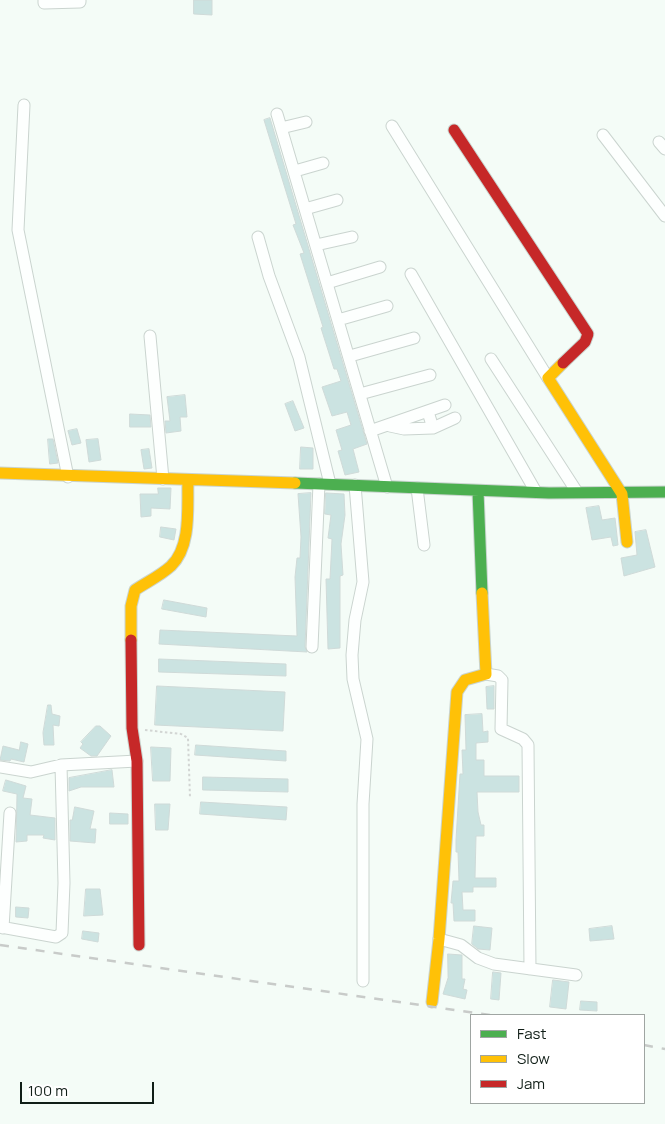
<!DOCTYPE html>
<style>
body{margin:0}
#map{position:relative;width:665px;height:1124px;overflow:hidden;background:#f4fcf7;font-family:Manrope,sans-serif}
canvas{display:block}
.legend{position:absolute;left:470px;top:1014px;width:175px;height:90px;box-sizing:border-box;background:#fff;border:1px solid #9fa5a2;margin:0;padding:6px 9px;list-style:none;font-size:15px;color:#101e17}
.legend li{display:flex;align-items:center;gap:10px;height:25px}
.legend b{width:25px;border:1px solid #9fa5a2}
.scale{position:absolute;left:20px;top:1082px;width:134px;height:22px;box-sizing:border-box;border:2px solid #101e17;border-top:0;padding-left:6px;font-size:15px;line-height:18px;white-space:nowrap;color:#101e17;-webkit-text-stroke:4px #fff;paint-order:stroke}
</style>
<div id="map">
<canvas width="665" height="1124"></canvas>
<ul class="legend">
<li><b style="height:6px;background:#4caf50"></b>Fast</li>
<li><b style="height:6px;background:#ffc107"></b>Slow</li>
<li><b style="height:6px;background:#c62828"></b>Jam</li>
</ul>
<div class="scale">100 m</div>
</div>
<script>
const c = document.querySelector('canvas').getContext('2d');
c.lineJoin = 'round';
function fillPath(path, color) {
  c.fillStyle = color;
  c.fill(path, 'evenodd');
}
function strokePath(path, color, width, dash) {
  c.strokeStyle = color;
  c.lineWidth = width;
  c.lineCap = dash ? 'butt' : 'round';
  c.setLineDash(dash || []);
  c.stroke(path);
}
const building = new Path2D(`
 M 194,0 L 212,0 L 212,15 L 194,14 Z
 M 270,118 L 367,444 L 353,449 L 359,472 L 345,475 L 338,451 L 342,450 L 336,430 L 351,425 L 347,412 L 332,416 L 322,387 L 341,381 L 337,369 L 334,369 L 321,328 L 323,327 L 300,254 L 304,253 L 293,225 L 296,224 L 264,120 Z
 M 185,395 L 187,417 L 180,417 L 181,431 L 166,433 L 165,421 L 170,421 L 167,397 Z
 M 293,401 L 304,428 L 295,431 L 285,404 Z
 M 130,414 L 150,415 L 151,427 L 130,427 Z
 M 77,429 L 81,443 L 72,445 L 68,431 Z
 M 48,439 L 53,439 L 58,463 L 50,464 Z
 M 98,439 L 101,460 L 89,462 L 86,440 Z
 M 301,447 L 313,448 L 313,469 L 300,469 Z
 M 149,449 L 152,468 L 144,469 L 141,450 Z
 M 158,488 L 171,488 L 170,509 L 151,508 L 151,516 L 141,517 L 140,494 L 158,494 Z
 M 311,493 L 305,647 L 307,652 L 159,644 L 160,630 L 297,636 L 295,577 L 297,558 L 300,558 L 301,537 L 298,494 Z
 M 326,493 L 344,494 L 345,515 L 341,544 L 343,575 L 340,576 L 340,648 L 328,649 L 326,579 L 330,579 L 332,539 L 328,538 L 331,515 L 325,514 Z
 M 599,506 L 602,520 L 615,518 L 618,545 L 613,546 L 611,537 L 592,540 L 586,508 Z
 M 161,527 L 176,529 L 174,540 L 160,537 Z
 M 646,530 L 655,567 L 624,576 L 621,558 L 637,555 L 635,532 Z
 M 164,600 L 207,608 L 206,617 L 162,609 Z
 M 159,659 L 286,664 L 286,676 L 159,672 Z
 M 157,686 L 285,692 L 283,731 L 155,725 Z
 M 494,686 L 494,709 L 487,709 L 486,687 Z
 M 48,705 L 51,705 L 52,714 L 60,716 L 59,726 L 53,725 L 54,745 L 44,745 L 43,733 Z
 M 482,714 L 483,732 L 488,731 L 488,742 L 476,743 L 476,760 L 484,760 L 484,776 L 519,776 L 519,792 L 477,792 L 478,812 L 481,825 L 484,825 L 484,836 L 476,836 L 475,878 L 496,878 L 496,887 L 473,887 L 473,892 L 462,892 L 463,910 L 475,910 L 475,921 L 454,921 L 453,903 L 451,903 L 453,881 L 459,881 L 458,852 L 456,852 L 456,840 L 460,774 L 463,774 L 462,750 L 466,750 L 465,715 Z
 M 96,726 L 100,726 L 111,736 L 97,756 L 91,756 L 80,748 L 83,744 L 81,742 Z
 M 21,742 L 28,744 L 24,762 L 11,759 L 10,761 L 0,760 L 3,746 L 19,750 Z
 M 196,745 L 286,751 L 286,761 L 195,755 Z
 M 151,747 L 171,748 L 170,781 L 153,781 Z
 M 112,770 L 114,787 L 81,787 L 69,791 L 69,778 Z
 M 203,777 L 288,779 L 288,792 L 203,790 Z
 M 6,780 L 26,786 L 23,798 L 32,799 L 30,815 L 55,818 L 55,840 L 43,838 L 44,835 L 27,835 L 27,841 L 16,842 L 17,794 L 3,791 Z
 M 201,802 L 287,807 L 286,820 L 200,814 Z
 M 155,804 L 170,804 L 168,830 L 156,830 Z
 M 75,807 L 94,811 L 90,829 L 96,829 L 95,843 L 70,841 L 70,820 L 72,820 Z
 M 110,813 L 128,814 L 128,824 L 110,824 Z
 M 86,889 L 100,889 L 103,915 L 84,916 Z
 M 16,907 L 29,908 L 28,918 L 16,917 Z
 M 474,926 L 492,928 L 490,950 L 478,949 L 472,944 Z
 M 612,926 L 614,939 L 590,941 L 589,929 Z
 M 83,931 L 99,933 L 98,942 L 82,939 Z
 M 448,954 L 462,955 L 462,979 L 465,979 L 463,989 L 467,990 L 465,999 L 443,994 L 448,978 Z
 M 493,972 L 501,973 L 499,1000 L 491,999 Z
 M 553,980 L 569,982 L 566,1009 L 550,1007 Z
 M 581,1001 L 597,1002 L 597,1011 L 580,1010 Z`);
const path = new Path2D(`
 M 145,730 L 181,734 L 188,738 L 190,798`);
const street = new Path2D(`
 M 44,0 L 44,3 L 80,2 L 80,0
 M 24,105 L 18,230 L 68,477
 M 277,114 L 387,487
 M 392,126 L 548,378
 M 281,128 L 306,122
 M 603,135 L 665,216
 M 659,142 L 665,149
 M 295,171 L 323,163
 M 305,209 L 337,200
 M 258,237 L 269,276 L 299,357 L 330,484
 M 316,245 L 352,237
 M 411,274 L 536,492
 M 327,283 L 380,267
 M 338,320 L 387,306
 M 150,336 L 163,479
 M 350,356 L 414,338
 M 491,359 L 577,492
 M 360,394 L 430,375
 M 390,426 L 404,429 L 433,428 L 428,412
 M 433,428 L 455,418
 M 370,431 L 445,405
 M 355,485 L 363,582 L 355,620 L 352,655 L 353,679 L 367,739 L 363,804 L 363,981
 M 417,488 L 424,545
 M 312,647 L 319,484
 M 486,674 L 498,676 L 502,680 L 501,729 L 523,739 L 528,745 L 530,969
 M 0,767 L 31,772 L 61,765 L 137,761
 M 0,927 L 56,937 L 62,933 L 64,883 L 61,765
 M 3,928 L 10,813
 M 439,939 L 461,945 L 478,958 L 494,964 L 576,975`);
const fast = new Path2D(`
 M 295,483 L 549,493 L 665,492
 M 478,491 L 482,593`);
const slow = new Path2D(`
 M 563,363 L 548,378 L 622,494 L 627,542
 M 0,473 L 295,483
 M 131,640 L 131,606 L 135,590 C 147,582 160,576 171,566 C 192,546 187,506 188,480
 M 432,1002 L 439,939 L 457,692 L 465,680 L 486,674 L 482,593`);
const jam = new Path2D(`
 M 454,130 L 588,334 L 585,342 L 563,363
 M 131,640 L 132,728 L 137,761 L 139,945`);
const rail = new Path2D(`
 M 0,945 L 490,1015
 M 644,1045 L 665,1049`);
fillPath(building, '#cbe3e1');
strokePath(building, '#cfdad8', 1);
strokePath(street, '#cad4cf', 13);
strokePath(fast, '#cad4cf', 13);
strokePath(slow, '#cad4cf', 13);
strokePath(jam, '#cad4cf', 13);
strokePath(path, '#d2d5d3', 2, [2.5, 2.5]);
strokePath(street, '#fdfffe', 11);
strokePath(fast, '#4caf50', 11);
strokePath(slow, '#ffc107', 11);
strokePath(jam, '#c62828', 11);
strokePath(rail, '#c8cbc9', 2.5, [9, 9]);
</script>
